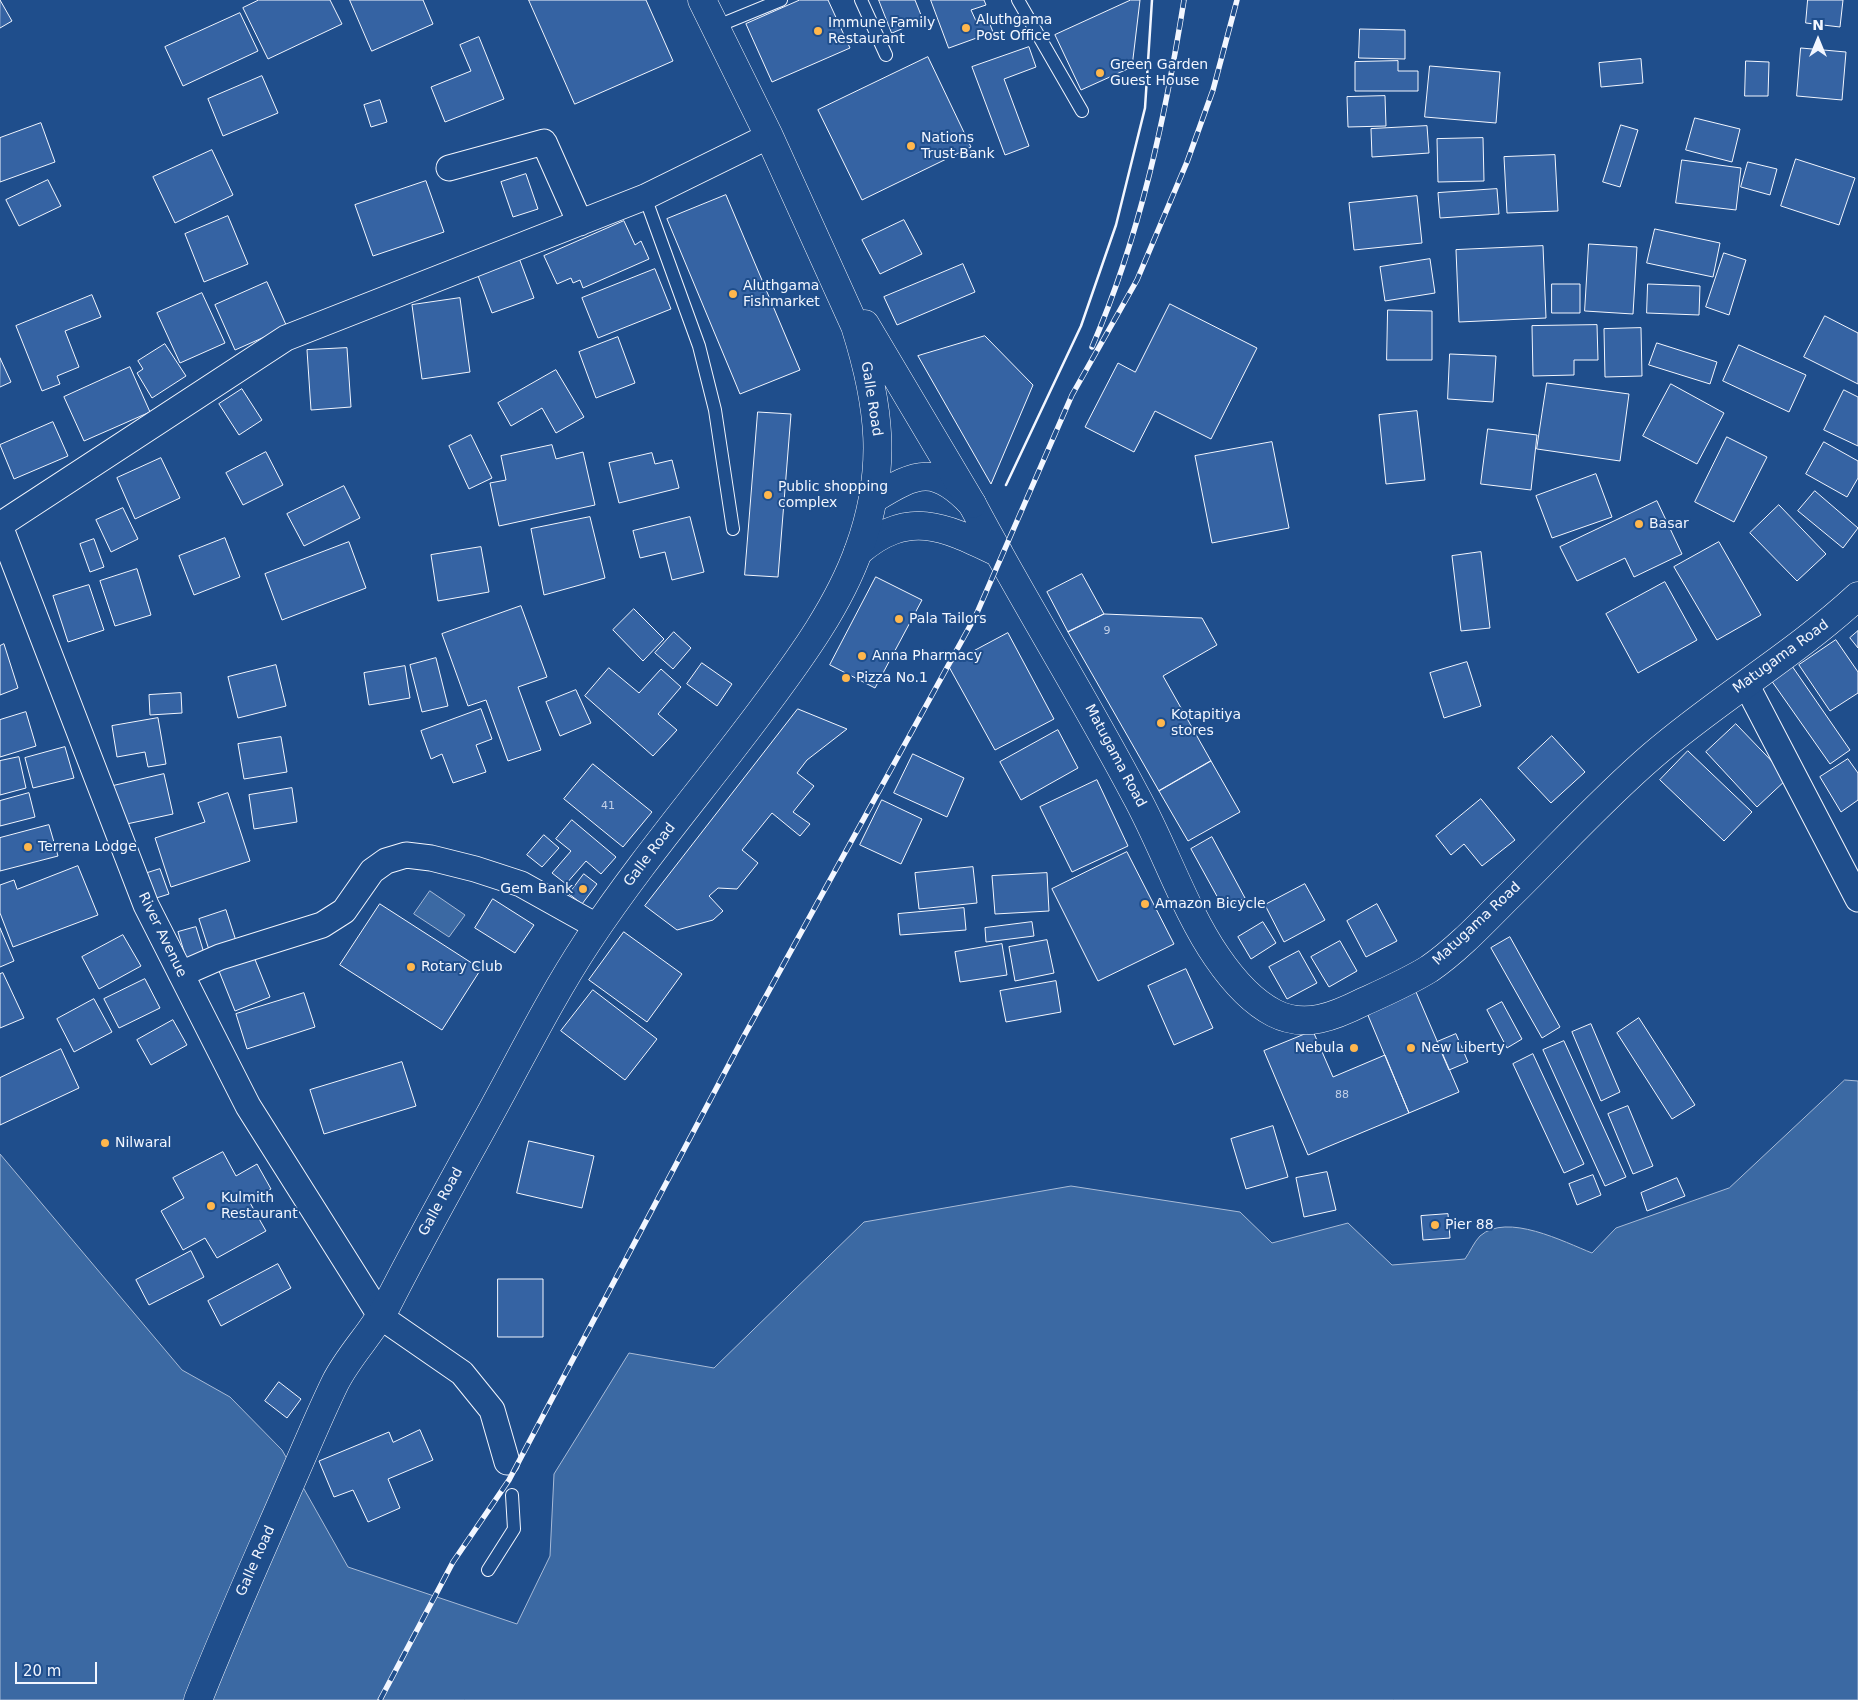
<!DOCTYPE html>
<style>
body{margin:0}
#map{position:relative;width:1858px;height:1700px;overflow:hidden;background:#1f4e8c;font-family:"DejaVu Sans",sans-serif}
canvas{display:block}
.north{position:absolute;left:1793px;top:15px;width:50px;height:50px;-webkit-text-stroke:4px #1f4e8c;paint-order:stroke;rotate:0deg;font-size:14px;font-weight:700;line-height:20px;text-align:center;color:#f2f6ff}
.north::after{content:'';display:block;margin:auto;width:18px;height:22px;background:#f2f6ff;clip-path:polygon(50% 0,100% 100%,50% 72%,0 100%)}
.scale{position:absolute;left:15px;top:1662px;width:82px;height:22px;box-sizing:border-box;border:2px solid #f2f6ff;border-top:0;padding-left:6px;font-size:15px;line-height:18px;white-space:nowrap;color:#f2f6ff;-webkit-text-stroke:4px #1f4e8c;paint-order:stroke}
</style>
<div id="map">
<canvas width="1858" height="1700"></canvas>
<div class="north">N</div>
<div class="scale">20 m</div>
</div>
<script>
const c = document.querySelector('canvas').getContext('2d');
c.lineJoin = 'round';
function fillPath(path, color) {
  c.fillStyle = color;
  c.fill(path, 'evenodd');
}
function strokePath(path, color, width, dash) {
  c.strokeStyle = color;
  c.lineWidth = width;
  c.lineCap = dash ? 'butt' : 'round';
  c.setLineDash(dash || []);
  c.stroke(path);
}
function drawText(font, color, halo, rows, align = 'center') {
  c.font = font + ' "DejaVu Sans",sans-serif';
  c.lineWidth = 4;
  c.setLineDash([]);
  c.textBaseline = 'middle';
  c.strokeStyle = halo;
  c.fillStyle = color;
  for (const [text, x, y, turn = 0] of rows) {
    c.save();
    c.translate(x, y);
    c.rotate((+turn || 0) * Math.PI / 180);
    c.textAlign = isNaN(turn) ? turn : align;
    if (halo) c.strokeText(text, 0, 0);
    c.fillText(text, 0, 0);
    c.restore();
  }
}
const water = new Path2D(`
 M 430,891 L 465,915 L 449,937 L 414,914 Z
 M 1845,1080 L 1858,1081 L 1858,1700 L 0,1700 L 0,1154 L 182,1370 L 230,1397 L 282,1450 L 348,1567 L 517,1624 L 550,1556 L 554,1474 L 629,1353 L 714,1368 L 864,1222 L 1071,1186 L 1240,1212 L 1272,1243 L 1348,1223 L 1392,1265 L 1465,1259 C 1470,1252 1474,1242 1480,1236 C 1507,1212 1564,1242 1592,1253 L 1616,1228 L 1729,1188 Z`);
const building = new Path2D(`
 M 0,0 L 12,21 L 0,28 Z
 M 259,0 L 330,0 L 342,24 L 268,59 L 243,8 Z
 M 350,0 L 423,0 L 433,24 L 372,51 Z
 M 529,0 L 646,0 L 673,61 L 575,104 Z
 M 800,0 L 828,0 L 850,48 L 772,82 L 746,24 Z
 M 879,0 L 915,0 L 923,20 L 892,33 Z
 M 931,0 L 984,0 L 986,5 L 971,10 L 976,21 L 987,17 L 993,32 L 949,48 Z
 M 1131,0 L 1140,0 L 1132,67 L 1081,90 L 1055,35 Z
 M 1808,0 L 1843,0 L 1840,27 L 1806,23 Z
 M 240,13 L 258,51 L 183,86 L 165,47 Z
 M 1360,29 L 1405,30 L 1405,59 L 1359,58 Z
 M 479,37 L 504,99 L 445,122 L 431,87 L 471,71 L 460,45 Z
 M 1029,47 L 1036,67 L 1004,79 L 1029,146 L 1005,155 L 972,67 Z
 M 1801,48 L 1846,52 L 1842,100 L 1797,96 Z
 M 928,57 L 971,147 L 862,200 L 818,110 Z
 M 1641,59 L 1643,83 L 1601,87 L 1599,63 Z
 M 1398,61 L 1398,71 L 1418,71 L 1418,91 L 1355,91 L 1355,62 Z
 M 1746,61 L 1769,62 L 1768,96 L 1745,96 Z
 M 1430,66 L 1500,72 L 1496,123 L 1425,117 Z
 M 262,76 L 278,113 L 223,136 L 208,99 Z
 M 1385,96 L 1386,126 L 1348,127 L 1347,97 Z
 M 380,100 L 387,122 L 371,127 L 364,105 Z
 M 1695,118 L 1740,129 L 1732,162 L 1686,150 Z
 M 41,123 L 55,162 L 0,182 L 0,138 Z
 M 1621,125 L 1638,130 L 1620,187 L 1603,182 Z
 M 1427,126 L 1429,153 L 1372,157 L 1371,129 Z
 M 1483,138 L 1484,181 L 1438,182 L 1437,139 Z
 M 212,150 L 233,195 L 175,223 L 153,177 Z
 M 1555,155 L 1558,211 L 1507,213 L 1504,157 Z
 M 1796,159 L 1855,178 L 1839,225 L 1781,206 Z
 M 1682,160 L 1741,168 L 1736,210 L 1676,203 Z
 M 1748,162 L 1777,169 L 1770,195 L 1741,187 Z
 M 526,174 L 538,209 L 513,217 L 501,182 Z
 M 48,180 L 61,206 L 19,226 L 6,200 Z
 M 426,181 L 444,232 L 373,256 L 355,205 Z
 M 1497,189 L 1499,214 L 1440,218 L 1438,193 Z
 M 726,195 L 800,370 L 740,394 L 667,219 Z
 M 1417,196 L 1422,243 L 1354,250 L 1349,203 Z
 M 228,216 L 248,264 L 204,282 L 185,234 Z
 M 904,220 L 922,254 L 880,274 L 862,240 Z
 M 624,221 L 635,245 L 641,241 L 649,259 L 583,288 L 580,280 L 573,283 L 571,278 L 557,284 L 544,256 Z
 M 1655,229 L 1720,243 L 1713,277 L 1647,263 Z
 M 1589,244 L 1637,247 L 1633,314 L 1585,311 Z
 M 1543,246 L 1546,318 L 1459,322 L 1456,250 Z
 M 1724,253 L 1746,260 L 1729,315 L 1706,307 Z
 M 519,258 L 534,298 L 492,313 L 477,273 Z
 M 1430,259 L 1435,293 L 1385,301 L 1380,267 Z
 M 963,264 L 975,292 L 897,325 L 884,297 Z
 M 655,269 L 671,309 L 598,338 L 582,298 Z
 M 267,282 L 287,327 L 235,350 L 215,305 Z
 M 1552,284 L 1580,284 L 1580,313 L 1552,313 Z
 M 1648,284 L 1700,286 L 1699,315 L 1647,313 Z
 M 202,293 L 225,343 L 180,363 L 157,313 Z
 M 92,295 L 101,317 L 65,331 L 79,367 L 57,376 L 60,384 L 42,391 L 16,326 Z
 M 460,298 L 470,372 L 422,379 L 412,305 Z
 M 1170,304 L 1257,348 L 1211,439 L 1155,411 L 1134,452 L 1085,427 L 1118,363 L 1135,372 Z
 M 1388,310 L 1432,311 L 1432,360 L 1387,360 Z
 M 1825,316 L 1858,333 L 1858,384 L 1804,357 Z
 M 1597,325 L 1598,360 L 1574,360 L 1574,375 L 1533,376 L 1532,326 Z
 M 1641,328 L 1642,376 L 1605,377 L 1604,329 Z
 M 985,336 L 1033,385 L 991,484 L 918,356 Z
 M 618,337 L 635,383 L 596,398 L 579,352 Z
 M 1657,343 L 1717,362 L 1710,384 L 1649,365 Z
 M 165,344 L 186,376 L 152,398 L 137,373 L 143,369 L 138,361 Z
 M 1739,345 L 1806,375 L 1789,412 L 1723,381 Z
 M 347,348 L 351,407 L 311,410 L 307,350 Z
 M 1450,354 L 1496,356 L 1493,402 L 1448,399 Z
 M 0,358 L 11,382 L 0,387 Z
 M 130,367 L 150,412 L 84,441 L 64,397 Z
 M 556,370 L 584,417 L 556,433 L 542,408 L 511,426 L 498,403 Z
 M 1547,383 L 1629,394 L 1620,461 L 1537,449 Z
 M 1671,384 L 1724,413 L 1697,464 L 1643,436 Z
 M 242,389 L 262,420 L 239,435 L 219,404 Z
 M 1844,390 L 1858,397 L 1858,446 L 1824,430 Z
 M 1417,411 L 1425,480 L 1386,484 L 1379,415 Z
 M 758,412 L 791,414 L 778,577 L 745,575 Z
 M 53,422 L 68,456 L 14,479 L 0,445 Z
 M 1488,429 L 1537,435 L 1531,490 L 1481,484 Z
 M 471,435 L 492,478 L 469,489 L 449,446 Z
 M 1727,437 L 1767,457 L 1734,522 L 1695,502 Z
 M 1272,442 L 1289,528 L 1212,543 L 1195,456 Z
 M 1824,442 L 1858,461 L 1858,478 L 1847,497 L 1806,474 Z
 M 552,445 L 556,459 L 583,452 L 595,505 L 499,526 L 490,483 L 506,480 L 501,456 Z
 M 266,452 L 283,485 L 243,505 L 226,473 Z
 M 652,453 L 655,464 L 672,460 L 679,488 L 619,503 L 609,463 Z
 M 161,458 L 180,498 L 135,519 L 117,478 Z
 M 1596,474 L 1612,517 L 1552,538 L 1536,496 Z
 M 344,486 L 360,518 L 304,546 L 287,514 Z
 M 1815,491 L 1858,528 L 1843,548 L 1798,511 Z
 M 1657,501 L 1682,554 L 1634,577 L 1625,558 L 1577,581 L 1560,547 Z
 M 1779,505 L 1826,554 L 1797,581 L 1750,533 Z
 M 123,508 L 138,539 L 111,552 L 96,520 Z
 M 590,517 L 605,578 L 544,595 L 531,529 Z
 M 690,517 L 704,572 L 672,580 L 665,552 L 640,558 L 633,531 Z
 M 225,538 L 240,577 L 194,595 L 179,556 Z
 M 94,539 L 104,567 L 90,572 L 80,544 Z
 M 349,542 L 366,588 L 282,620 L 265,574 Z
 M 1719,542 L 1761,615 L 1717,640 L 1674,567 Z
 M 481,547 L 489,592 L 438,601 L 431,555 Z
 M 1481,552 L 1490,628 L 1461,631 L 1452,556 Z
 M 137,569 L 151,615 L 115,626 L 100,581 Z
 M 1082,574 L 1104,614 L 1068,632 L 1047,592 Z
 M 876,577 L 922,600 L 875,688 L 830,665 Z
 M 1665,582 L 1697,640 L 1638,673 L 1606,614 Z
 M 89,585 L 104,630 L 68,642 L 53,596 Z
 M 521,606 L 547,677 L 518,687 L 541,750 L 508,761 L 486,700 L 468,706 L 442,634 Z
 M 634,609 L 664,639 L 643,661 L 613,630 Z
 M 1104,614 L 1202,618 L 1217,645 L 1163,676 L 1211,761 L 1159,791 L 1068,632 Z
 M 1858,631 L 1858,648 L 1850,638 Z
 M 674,632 L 691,648 L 673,669 L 655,653 Z
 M 1008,633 L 1054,719 L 995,750 L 948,665 Z
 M 1836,640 L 1858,672 L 1858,693 L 1830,711 L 1799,665 Z
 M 4,644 L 18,688 L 0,695 L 0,646 Z
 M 436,658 L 448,706 L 422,712 L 410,665 Z
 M 1467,662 L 1481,706 L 1444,718 L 1430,673 Z
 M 702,663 L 732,684 L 717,706 L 687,684 Z
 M 276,665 L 286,706 L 238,718 L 228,677 Z
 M 405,666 L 410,698 L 369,705 L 364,673 Z
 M 1792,666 L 1850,750 L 1830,764 L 1771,680 Z
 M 609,668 L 639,693 L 661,669 L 681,687 L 658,714 L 677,730 L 653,756 L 585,696 Z
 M 576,690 L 591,723 L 560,736 L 546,702 Z
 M 181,693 L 182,713 L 150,715 L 149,695 Z
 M 481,709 L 492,739 L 476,745 L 486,772 L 453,783 L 442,754 L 431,759 L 421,731 Z
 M 798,709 L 847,729 L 807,760 L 797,773 L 814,786 L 793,812 L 810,824 L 800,836 L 772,813 L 742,850 L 758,863 L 737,889 L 718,888 L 709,896 L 723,911 L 713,920 L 677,930 L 645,906 Z
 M 26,712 L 36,746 L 0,757 L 0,720 Z
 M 158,718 L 166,764 L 148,767 L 145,752 L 117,757 L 112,726 Z
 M 1736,724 L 1788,778 L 1757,807 L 1706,752 Z
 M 1058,730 L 1078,768 L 1021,800 L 1000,762 Z
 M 1552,736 L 1585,772 L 1551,803 L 1518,768 Z
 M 281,737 L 287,772 L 244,779 L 238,744 Z
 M 65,747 L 74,778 L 33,788 L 25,758 Z
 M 1688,751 L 1752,812 L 1724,841 L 1660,780 Z
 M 913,754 L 964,778 L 947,817 L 894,793 Z
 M 19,757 L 26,788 L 0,795 L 0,761 Z
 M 1848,759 L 1858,773 L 1858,800 L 1841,812 L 1820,777 Z
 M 1211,761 L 1240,812 L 1188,841 L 1159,791 Z
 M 593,764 L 652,812 L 623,847 L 564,799 Z
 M 164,774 L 173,814 L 122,825 L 113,786 Z
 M 1097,780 L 1128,846 L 1072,872 L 1040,807 Z
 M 292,788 L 297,822 L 254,829 L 249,795 Z
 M 29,793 L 35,817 L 0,826 L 0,801 Z
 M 228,793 L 250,861 L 171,887 L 155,838 L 205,822 L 198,803 Z
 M 1481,799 L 1515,840 L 1482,866 L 1464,844 L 1451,855 L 1436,836 Z
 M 882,800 L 922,819 L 901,864 L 860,845 Z
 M 572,820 L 616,857 L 601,874 L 586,861 L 566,884 L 552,873 L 571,851 L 556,839 Z
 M 49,825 L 58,856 L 0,871 L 0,838 Z
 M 544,835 L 559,848 L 542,867 L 527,855 Z
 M 1212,837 L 1245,898 L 1224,909 L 1191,849 Z
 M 1127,852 L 1174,944 L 1098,981 L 1052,889 Z
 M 78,866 L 98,915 L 13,947 L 0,913 L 0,885 L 14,880 L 17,889 Z
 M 973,867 L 977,903 L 919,909 L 915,873 Z
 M 160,869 L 169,894 L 150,900 L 141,875 Z
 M 1047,873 L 1049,911 L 995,914 L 992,876 Z
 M 584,874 L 597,884 L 582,904 L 569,894 Z
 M 1305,884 L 1325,920 L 1284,942 L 1265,905 Z
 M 493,899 L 534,925 L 515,953 L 475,928 Z
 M 380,904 L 481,969 L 442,1030 L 340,965 Z
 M 1377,904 L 1397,941 L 1366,957 L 1347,921 Z
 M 964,908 L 966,930 L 900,935 L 898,914 Z
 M 226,910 L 238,947 L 211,956 L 199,919 Z
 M 1032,922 L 1034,936 L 986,942 L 985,928 Z
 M 1263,922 L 1276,943 L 1251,959 L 1238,937 Z
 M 196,927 L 204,953 L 186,958 L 178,932 Z
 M 0,928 L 14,961 L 0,967 Z
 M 624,932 L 682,974 L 647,1022 L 589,980 Z
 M 123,935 L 141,966 L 99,989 L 82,957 Z
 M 1510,937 L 1560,1027 L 1542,1038 L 1491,948 Z
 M 1047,940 L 1054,973 L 1015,981 L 1009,947 Z
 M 1340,941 L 1357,971 L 1329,987 L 1311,957 Z
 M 1002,944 L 1007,975 L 960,982 L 955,952 Z
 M 1299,951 L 1317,983 L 1287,999 L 1269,967 Z
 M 252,952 L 270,997 L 235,1011 L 217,966 Z
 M 1186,969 L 1213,1028 L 1174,1045 L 1148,986 Z
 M 3,973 L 24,1018 L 0,1028 L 0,974 Z
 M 145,979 L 160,1008 L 119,1028 L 104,999 Z
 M 1056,981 L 1061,1012 L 1006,1022 L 1000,991 Z
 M 593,990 L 657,1039 L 625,1080 L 561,1031 Z
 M 1416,992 L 1459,1092 L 1409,1113 L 1367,1013 Z
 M 304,993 L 315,1027 L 247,1049 L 236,1014 Z
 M 94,999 L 112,1032 L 74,1052 L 57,1019 Z
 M 1502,1002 L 1522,1039 L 1507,1048 L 1487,1010 Z
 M 1639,1018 L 1695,1105 L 1672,1119 L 1617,1033 Z
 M 173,1020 L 187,1045 L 151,1065 L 137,1040 Z
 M 1591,1024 L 1620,1092 L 1601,1101 L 1572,1032 Z
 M 1313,1031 L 1333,1077 L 1385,1055 L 1409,1113 L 1308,1155 L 1264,1051 Z
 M 1456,1034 L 1468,1062 L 1449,1070 L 1437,1042 Z
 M 1564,1041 L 1626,1177 L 1605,1186 L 1543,1050 Z
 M 61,1049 L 79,1088 L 0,1125 L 0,1078 Z
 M 1533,1054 L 1584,1164 L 1564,1173 L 1513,1064 Z
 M 402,1062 L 416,1106 L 324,1134 L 310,1090 Z
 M 1628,1106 L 1653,1166 L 1633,1174 L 1608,1114 Z
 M 1273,1126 L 1288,1177 L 1246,1189 L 1231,1139 Z
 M 529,1141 L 594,1156 L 582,1208 L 517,1193 Z
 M 223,1152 L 236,1176 L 257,1164 L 271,1189 L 249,1201 L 266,1231 L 217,1258 L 205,1238 L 183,1250 L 161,1211 L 184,1198 L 173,1178 Z
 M 1327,1172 L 1336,1210 L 1304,1217 L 1296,1178 Z
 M 1593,1175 L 1601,1195 L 1577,1205 L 1569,1184 Z
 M 1677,1178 L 1685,1196 L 1647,1211 L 1641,1193 Z
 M 1448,1214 L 1450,1238 L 1423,1240 L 1421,1216 Z
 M 191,1251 L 204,1277 L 149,1305 L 136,1280 Z
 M 278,1264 L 291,1288 L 221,1326 L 208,1301 Z
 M 498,1279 L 543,1279 L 543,1337 L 498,1337 Z
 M 279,1382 L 301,1399 L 287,1418 L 265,1401 Z
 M 420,1430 L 433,1460 L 388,1479 L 400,1508 L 368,1522 L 353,1490 L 334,1497 L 319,1461 L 389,1432 L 393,1442 Z`);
const service = new Path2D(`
 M 861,0 L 886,55
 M 1018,0 L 1082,111
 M 715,27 L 781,0
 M 645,197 L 699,346 L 715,410 L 733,529
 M 488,1570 L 514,1529 L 512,1495`);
const minor = new Path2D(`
 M 449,168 L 544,142 L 580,223
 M 0,525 L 286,338 L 645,197 L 769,136
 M 0,526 L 146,905 L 248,1106 L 381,1317 L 462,1373 L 492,1410 L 507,1462
 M 1746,684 L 1858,899
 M 181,974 L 220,957 L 322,925 L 344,911 L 372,871 L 386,861 L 406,855 L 431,858 L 475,869 L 521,884 L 598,927`);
const primary = new Path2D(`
 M 875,498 C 917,472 935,465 972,504 C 1024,602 1084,697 1136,796 C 1164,847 1185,911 1217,957 C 1232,979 1251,1001 1274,1013 C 1305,1029 1335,1016 1363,1002 C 1385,992 1408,982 1429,969 C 1458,949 1483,922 1508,897 C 1556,850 1601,800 1652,756 C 1718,699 1794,655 1858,596
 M 858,552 C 909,508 945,527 999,553`);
const trunk = new Path2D(`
 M 865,324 L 972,504
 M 198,1700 C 226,1629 257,1560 287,1491 C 303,1455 318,1418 335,1383 C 349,1355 372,1333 387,1305 C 418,1244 451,1185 484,1125 C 518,1064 549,1000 588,941 C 643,858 708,783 767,703 C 802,656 839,605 859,549 C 888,469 880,405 855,326 L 769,136 L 702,0`);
const rail = new Path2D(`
 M 1092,347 C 1140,236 1165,119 1184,0
 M 380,1700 L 453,1562 L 509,1480 L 744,1036 L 976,615 L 1072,395 L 1137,280 L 1187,162 L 1213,90 L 1237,0`);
const wall = new Path2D(`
 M 1006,485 L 1081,326 L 1116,225 L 1145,108 L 1152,0`);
const markers = [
 [966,28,5,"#ffb74d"],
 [818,31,5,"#ffb74d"],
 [1100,73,5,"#ffb74d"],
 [911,146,5,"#ffb74d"],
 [733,294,5,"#ffb74d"],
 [768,495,5,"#ffb74d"],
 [1639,524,5,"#ffb74d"],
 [899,619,5,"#ffb74d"],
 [862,656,5,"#ffb74d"],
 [846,678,5,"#ffb74d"],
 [1161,723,5,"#ffb74d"],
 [28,847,5,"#ffb74d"],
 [583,889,5,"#ffb74d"],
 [1145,904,5,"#ffb74d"],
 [411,967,5,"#ffb74d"],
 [1354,1048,5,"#ffb74d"],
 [1411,1048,5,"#ffb74d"],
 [105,1143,5,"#ffb74d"],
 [211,1206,5,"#ffb74d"],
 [1435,1225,5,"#ffb74d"]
];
const numberNames = [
 ["9",1107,631],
 ["41",608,806],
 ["88",1342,1095]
];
const poiNames = [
 ["Aluthgama",976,20],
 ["Post Office",976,36],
 ["Immune Family",828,23],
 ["Restaurant",828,39],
 ["Green Garden",1110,65],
 ["Guest House",1110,81],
 ["Nations",921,138],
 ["Trust Bank",921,154],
 ["Aluthgama",743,286],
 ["Fishmarket",743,302],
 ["Public shopping",778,487],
 ["complex",778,503],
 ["Basar",1649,524],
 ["Pala Tailors",909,619],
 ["Anna Pharmacy",872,656],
 ["Pizza No.1",856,678],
 ["Kotapitiya",1171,715],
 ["stores",1171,731],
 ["Terrena Lodge",38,847],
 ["Gem Bank",573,889,"right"],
 ["Amazon Bicycle",1155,904],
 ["Rotary Club",421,967],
 ["Nebula",1344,1048,"right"],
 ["New Liberty",1421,1048],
 ["Nilwaral",115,1143],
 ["Kulmith",221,1198],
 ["Restaurant",221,1214],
 ["Pier 88",1445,1225]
];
const streetNames = [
 ["Galle Road",871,399,81],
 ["Matugama Road",1781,657,-36],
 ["Matugama Road",1115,756,62],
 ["Galle Road",650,855,-53],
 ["Matugama Road",1477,924,-43],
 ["River Avenue",162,935,64],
 ["Galle Road",441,1202,-61],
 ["Galle Road",256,1561,-66]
];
fillPath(water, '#3b69a3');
strokePath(water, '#a8bbd7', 1);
fillPath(building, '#3563a3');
strokePath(building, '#f2f6ff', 1);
strokePath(service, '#f2f6ff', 14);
strokePath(minor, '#f2f6ff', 27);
strokePath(primary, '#f2f6ff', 29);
strokePath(trunk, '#f2f6ff', 29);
strokePath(service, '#1f4e8c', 12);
strokePath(minor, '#1f4e8c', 25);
strokePath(primary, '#1f4e8c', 28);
strokePath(trunk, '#1f4e8c', 28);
strokePath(rail, '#f2f6ff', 5.5);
strokePath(rail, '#1f4e8c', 4, [11]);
strokePath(wall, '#f2f6ff', 2.5);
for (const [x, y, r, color] of markers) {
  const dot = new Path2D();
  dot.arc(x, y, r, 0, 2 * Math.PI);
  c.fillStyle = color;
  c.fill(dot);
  strokePath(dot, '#1f4e8c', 2);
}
drawText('11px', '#c3d1e8', null, numberNames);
drawText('14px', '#f2f6ff', '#1f4e8c', poiNames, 'left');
drawText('14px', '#f2f6ff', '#1f4e8c', streetNames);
</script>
